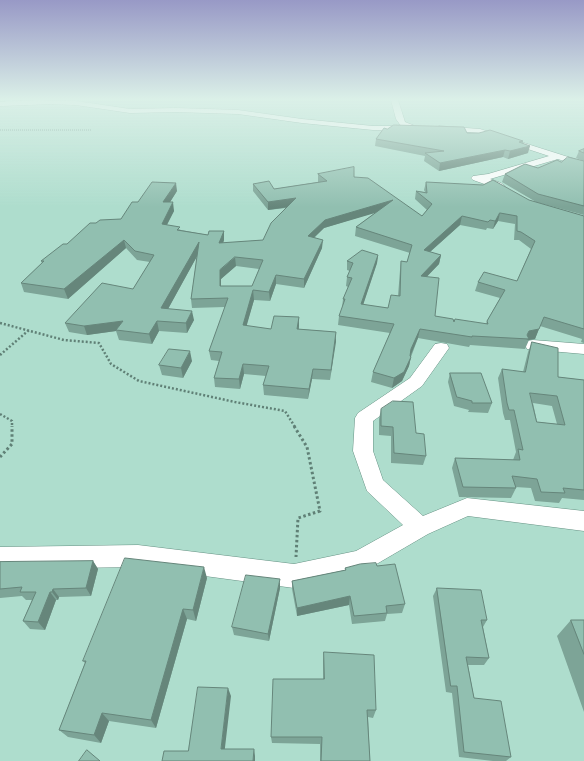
<!DOCTYPE html>
<style>
body{margin:0}
canvas{display:block;background:#aeddcd}
</style>
<canvas width="584" height="761"></canvas>
<script>
const c = document.querySelector('canvas').getContext('2d');
c.lineJoin = 'round';
function strokePath(path, color, width, dash) {
  c.strokeStyle = color;
  c.lineWidth = width;
  c.lineCap = dash ? 'butt' : 'round';
  c.setLineDash(dash || []);
  c.stroke(path);
}
function fillPath(path, color) {
  c.fillStyle = color;
  c.fill(path, 'evenodd');
}
const pathFar2 = new Path2D(`
 M 0,130 L 92,130`);
const pathFar1 = new Path2D(`
 M 0,323 L 64,340 L 99,343 L 111,364 L 139,381 L 235,402 L 285,411 L 295,427
 M 0,355 L 29,330
 M 0,414 L 12,421 L 12,427`);
const path = new Path2D(`
 M 294,426 L 307,447 L 320,511 L 298,518 L 296,557
 M 0,457 L 12,444 L 12,426`);
const street = new Path2D(`
 M 37,100 L 76,101 L 130,109 L 176,108 L 238,110 L 302,119 L 373,126 L 401,126 L 396,119 L 391,100 L 398,100 L 405,122 L 420,128 L 419,130 L 410,131 L 373,130 L 302,123 L 238,114 L 176,112 L 130,113 L 76,105 L 51,104 L 0,106 L 0,102 Z
 M 439,126 L 480,129 L 584,162 L 584,168 L 558,159 L 490,179 L 501,183 L 513,193 L 512,195 L 504,195 L 493,187 L 473,180 L 471,178 L 473,176 L 488,174 L 549,156 L 479,133 L 442,130 L 438,128 Z
 M 533,340 L 584,344 L 584,354 L 527,349 L 525,345 L 527,341 Z
 M 441,343 L 447,344 L 449,348 L 422,386 L 373,421 L 373,451 L 383,480 L 423,516 L 467,498 L 584,511 L 584,531 L 468,516 L 428,534 L 368,569 L 294,588 L 138,567 L 0,569 L 0,547 L 138,545 L 294,564 L 356,551 L 403,525 L 367,491 L 353,451 L 355,418 L 358,413 L 410,378 L 435,344 Z`);
const wall = new Path2D(`
 M 387,129 L 467,133 L 523,141 L 523,143 L 528,153 L 508,159 L 503,157 L 439,171 L 424,161 L 425,156 L 375,146 L 376,139 Z
 M 584,149 L 584,161 L 576,158 L 579,151 Z
 M 584,161 L 584,215 L 536,202 L 502,182 L 505,174 L 538,168 L 561,162 Z
 M 318,174 L 354,177 L 422,216 L 427,210 L 415,199 L 416,191 L 425,192 L 424,190 L 426,182 L 529,200 L 584,216 L 584,343 L 581,342 L 582,339 L 540,326 L 535,339 L 529,340 L 525,349 L 470,345 L 469,347 L 418,338 L 411,357 L 409,366 L 402,381 L 392,388 L 371,382 L 373,372 L 390,333 L 338,325 L 339,316 L 342,308 L 343,299 L 348,287 L 346,286 L 347,277 L 350,271 L 347,270 L 347,261 L 378,255 L 377,263 L 363,305 L 388,308 L 398,296 L 400,270 L 401,261 L 407,262 L 410,253 L 355,236 L 356,227 L 376,212 L 324,228 L 315,237 L 322,248 L 304,288 L 276,284 L 270,301 L 254,300 L 246,326 L 271,329 L 299,317 L 299,329 L 336,332 L 330,380 L 312,379 L 308,399 L 264,395 L 263,385 L 266,376 L 244,374 L 240,389 L 215,387 L 214,378 L 219,361 L 211,360 L 209,351 L 225,307 L 192,308 L 191,299 L 197,256 L 168,309 L 194,320 L 187,333 L 159,331 L 152,344 L 119,340 L 116,331 L 87,335 L 69,332 L 65,323 L 133,289 L 150,262 L 137,260 L 126,248 L 68,299 L 24,292 L 21,283 L 42,263 L 41,261 L 67,244 L 96,223 L 121,219 L 138,202 L 177,191 L 170,202 L 174,211 L 167,225 L 181,230 L 208,235 L 224,231 L 224,240 L 223,243 L 263,240 L 286,208 L 268,210 L 253,191 L 253,184 L 274,189 L 318,182 ZM 498,221 L 515,224 L 514,240 L 519,240 L 531,249 L 517,281 L 478,282 L 475,291 L 500,298 L 487,321 L 486,324 L 454,322 L 435,316 L 427,276 L 439,264 L 441,255 L 430,252 L 460,225 L 486,230 L 487,228 L 493,229 ZM 236,266 L 259,269 L 252,286 L 221,286 L 221,279 Z
 M 532,342 L 558,377 L 584,380 L 584,500 L 562,498 L 559,503 L 535,501 L 531,488 L 515,487 L 516,488 L 511,498 L 459,497 L 452,468 L 455,458 L 513,460 L 516,452 L 510,420 L 505,420 L 503,413 L 498,378 L 502,369 L 523,372 L 528,352 ZM 533,403 L 552,406 L 557,424 L 537,422 Z
 M 192,361 L 183,378 L 162,375 L 159,365 Z
 M 450,373 L 492,403 L 488,413 L 468,412 L 469,410 L 454,406 L 448,382 Z
 M 381,409 L 416,433 L 426,456 L 423,465 L 391,463 L 391,436 L 379,435 L 379,419 Z
 M 93,561 L 98,569 L 91,596 L 59,597 L 58,600 L 56,600 L 45,630 L 30,629 L 23,621 L 32,600 L 26,600 L 22,596 L 0,598 L 0,562 Z
 M 377,566 L 405,604 L 402,613 L 387,614 L 385,621 L 352,624 L 349,605 L 297,616 L 292,589 L 292,581 L 345,570 L 345,568 Z
 M 207,578 L 196,621 L 187,619 L 156,728 L 109,721 L 101,743 L 68,737 L 59,730 L 85,663 L 83,661 Z
 M 280,588 L 269,641 L 234,635 L 232,627 Z
 M 437,588 L 487,620 L 483,627 L 489,658 L 484,665 L 468,665 L 474,698 L 511,757 L 506,761 L 493,761 L 459,757 L 452,693 L 446,692 L 433,596 Z
 M 571,620 L 584,620 L 584,712 L 557,636 Z
 M 324,652 L 376,710 L 373,718 L 368,717 L 370,761 L 320,761 L 320,744 L 272,743 L 271,737 L 323,679 L 323,661 Z`);
const shadedWall = new Path2D(`
 M 530,146 L 528,153 L 508,159 L 510,151 Z
 M 505,150 L 503,157 L 439,171 L 440,163 Z
 M 176,183 L 177,191 L 165,210 L 163,202 Z
 M 296,198 L 296,206 L 268,210 L 268,202 Z
 M 393,200 L 392,208 L 324,228 L 307,244 L 308,236 L 325,220 Z
 M 173,202 L 174,211 L 163,232 L 162,224 Z
 M 500,213 L 498,221 L 493,229 L 495,221 Z
 M 462,216 L 460,225 L 422,259 L 424,250 Z
 M 224,231 L 224,240 L 220,252 L 219,243 Z
 M 124,240 L 126,248 L 68,299 L 64,289 Z
 M 323,240 L 322,248 L 304,288 L 304,279 Z
 M 199,242 L 200,251 L 163,318 L 161,308 Z
 M 378,255 L 377,263 L 360,314 L 361,304 Z
 M 441,255 L 439,264 L 419,285 L 421,276 Z
 M 235,257 L 236,266 L 221,279 L 221,295 L 220,286 L 220,270 Z
 M 276,275 L 276,284 L 270,301 L 269,292 Z
 M 253,290 L 254,300 L 244,335 L 243,325 Z
 M 192,311 L 194,320 L 187,333 L 186,323 Z
 M 299,317 L 299,326 L 297,338 L 297,329 Z
 M 123,321 L 116,330 L 116,331 L 87,335 L 84,326 Z
 M 157,321 L 159,331 L 152,344 L 149,334 Z
 M 420,329 L 418,338 L 409,359 L 411,357 L 409,366 L 402,381 L 392,388 L 394,378 L 411,349 Z
 M 539,329 L 535,339 L 529,340 L 526,339 L 529,331 Z
 M 336,332 L 336,342 L 330,380 L 331,370 Z
 M 190,351 L 192,361 L 183,378 L 181,368 Z
 M 243,364 L 244,374 L 240,389 L 239,379 Z
 M 313,369 L 312,379 L 308,399 L 309,389 Z
 M 93,561 L 98,569 L 91,596 L 86,588 Z
 M 204,567 L 207,578 L 196,621 L 193,610 Z
 M 280,579 L 280,588 L 269,641 L 268,634 Z
 M 53,589 L 59,597 L 58,600 L 52,592 Z
 M 50,592 L 56,600 L 45,630 L 38,622 Z
 M 350,596 L 349,605 L 297,616 L 297,608 Z
 M 183,609 L 187,619 L 156,728 L 151,720 Z
 M 228,688 L 231,696 L 224,756 L 221,749 Z
 M 102,713 L 109,721 L 101,743 L 94,735 Z
 M 254,749 L 255,756 L 255,761 L 253,761 Z`);
const building = new Path2D(`
 M 394,125 L 464,127 L 467,133 L 479,133 L 490,130 L 523,141 L 519,142 L 530,146 L 510,151 L 505,150 L 440,163 L 425,153 L 444,151 L 376,139 L 384,128 L 387,129 Z
 M 584,149 L 584,153 L 579,151 Z
 M 568,157 L 584,161 L 584,206 L 538,194 L 505,174 L 525,164 L 538,168 L 557,160 L 561,162 Z
 M 354,167 L 354,177 L 368,178 L 422,216 L 432,204 L 416,191 L 427,193 L 426,182 L 483,185 L 493,180 L 529,200 L 584,216 L 584,329 L 544,317 L 539,329 L 529,331 L 527,335 L 529,339 L 472,336 L 472,337 L 420,329 L 411,349 L 410,356 L 411,357 L 404,372 L 394,378 L 373,372 L 394,324 L 339,316 L 345,299 L 343,299 L 352,278 L 347,277 L 353,263 L 347,261 L 362,250 L 378,255 L 361,304 L 388,308 L 391,295 L 400,296 L 401,261 L 407,262 L 412,245 L 356,227 L 393,200 L 325,220 L 308,236 L 323,240 L 304,279 L 276,275 L 269,292 L 253,290 L 243,325 L 271,329 L 274,316 L 299,317 L 297,329 L 336,332 L 331,370 L 313,369 L 309,389 L 263,385 L 269,366 L 243,364 L 239,379 L 214,378 L 222,352 L 209,351 L 228,298 L 191,299 L 199,242 L 161,308 L 192,311 L 186,323 L 157,321 L 149,334 L 116,330 L 123,321 L 84,326 L 65,323 L 102,283 L 133,289 L 154,255 L 135,251 L 124,240 L 64,289 L 21,283 L 44,261 L 41,261 L 63,244 L 67,244 L 90,223 L 96,223 L 100,220 L 121,219 L 132,202 L 138,202 L 152,182 L 176,183 L 163,202 L 173,202 L 162,224 L 180,227 L 177,230 L 208,235 L 209,231 L 224,231 L 219,243 L 263,240 L 271,223 L 296,198 L 268,202 L 253,184 L 269,181 L 274,189 L 327,181 L 318,174 ZM 500,213 L 517,216 L 517,231 L 521,232 L 535,241 L 517,281 L 484,272 L 478,282 L 505,290 L 487,321 L 488,324 L 455,319 L 454,322 L 453,319 L 435,316 L 439,278 L 421,276 L 441,255 L 424,250 L 462,216 L 488,222 L 490,220 L 495,221 ZM 235,257 L 263,260 L 252,286 L 220,286 L 220,270 Z
 M 532,342 L 558,348 L 558,377 L 584,380 L 584,490 L 563,488 L 565,493 L 541,492 L 537,479 L 512,476 L 516,488 L 463,487 L 455,458 L 520,460 L 518,449 L 523,450 L 514,410 L 509,410 L 507,403 L 502,369 L 525,372 ZM 530,393 L 557,396 L 565,425 L 537,422 Z
 M 169,349 L 190,351 L 181,368 L 159,365 Z
 M 450,373 L 481,373 L 492,403 L 472,403 L 472,401 L 457,397 Z
 M 393,401 L 413,402 L 416,433 L 424,434 L 426,456 L 394,453 L 393,427 L 381,426 L 381,409 Z
 M 125,558 L 204,567 L 193,610 L 183,609 L 151,720 L 102,713 L 94,735 L 59,730 L 86,661 L 83,661 Z
 M 93,561 L 86,588 L 53,589 L 52,592 L 50,592 L 38,622 L 23,621 L 36,592 L 20,592 L 22,587 L 0,589 L 0,562 Z
 M 376,563 L 377,566 L 395,564 L 405,604 L 386,606 L 387,613 L 354,616 L 350,596 L 297,608 L 292,581 L 346,570 L 345,568 L 360,564 Z
 M 246,575 L 280,579 L 268,634 L 232,627 Z
 M 437,588 L 481,590 L 487,620 L 481,620 L 489,658 L 466,657 L 474,698 L 501,701 L 511,757 L 464,752 L 457,686 L 451,686 Z
 M 571,620 L 584,620 L 584,654 Z
 M 324,652 L 374,655 L 376,710 L 367,710 L 370,761 L 321,761 L 322,737 L 271,737 L 273,679 L 324,679 Z
 M 198,687 L 228,688 L 221,749 L 254,749 L 253,761 L 162,761 L 164,751 L 188,751 Z
 M 87,750 L 100,761 L 79,761 Z`);
strokePath(street, '#669284', 1);
strokePath(pathFar2, '#608076', 1, [1, 1]);
strokePath(pathFar1, '#608076', 2.5, [2, 2]);
strokePath(path, '#608076', 3, [2.5, 2.5]);
fillPath(street, '#fff');
fillPath(wall, '#7da497');
fillPath(shadedWall, '#66867b');
fillPath(building, '#91bfb0');
strokePath(building, '#66867b', 1);
const sky = c.createLinearGradient(0, 0, 0, 207);
sky.addColorStop(0, '#9899c6');
sky.addColorStop(0.48, '#dbf0e8');
sky.addColorStop(1, '#dbf0e800');
c.fillStyle = sky;
c.fillRect(0, 0, 584, 207);
</script>
